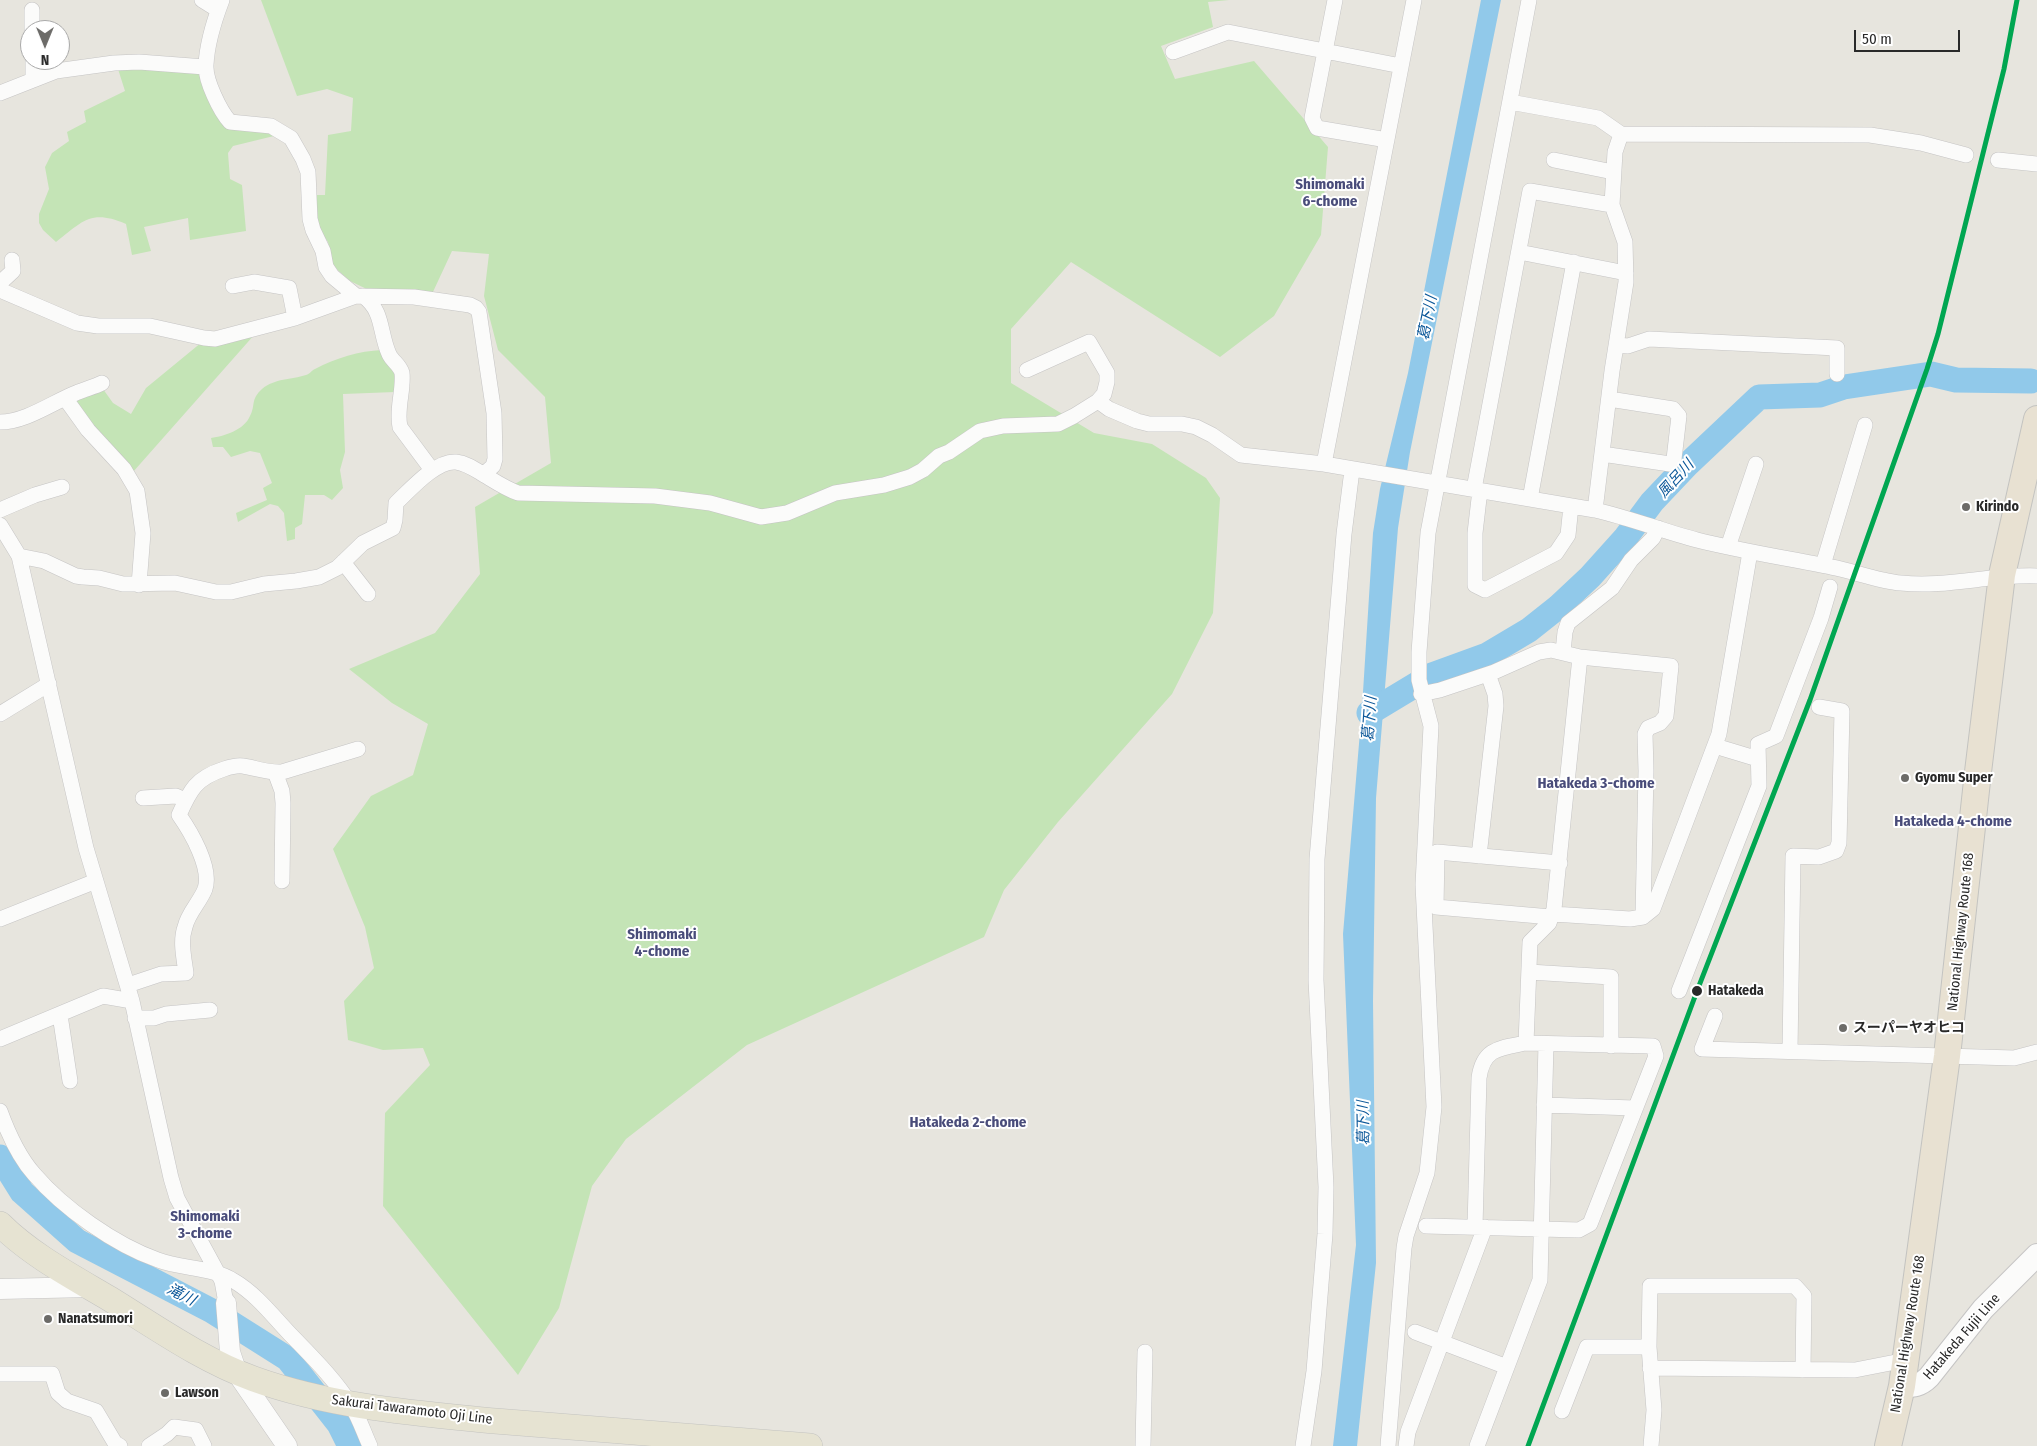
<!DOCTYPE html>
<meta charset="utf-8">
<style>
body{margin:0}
#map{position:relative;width:2037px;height:1446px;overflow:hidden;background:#e7e5de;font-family:"Fira Sans Condensed",sans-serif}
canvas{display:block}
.north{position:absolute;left:20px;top:20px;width:50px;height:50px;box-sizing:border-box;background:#fff;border:1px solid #a9a9a9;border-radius:50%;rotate:180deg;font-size:14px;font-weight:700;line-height:20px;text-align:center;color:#292929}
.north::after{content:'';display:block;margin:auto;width:18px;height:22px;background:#6c6b68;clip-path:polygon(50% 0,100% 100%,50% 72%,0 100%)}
.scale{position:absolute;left:1854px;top:30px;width:106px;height:22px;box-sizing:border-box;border:2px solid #292929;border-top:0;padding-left:6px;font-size:15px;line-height:18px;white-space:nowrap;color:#292929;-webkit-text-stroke:4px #fff;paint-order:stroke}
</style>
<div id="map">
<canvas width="2037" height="1446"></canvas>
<div class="north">N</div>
<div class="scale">50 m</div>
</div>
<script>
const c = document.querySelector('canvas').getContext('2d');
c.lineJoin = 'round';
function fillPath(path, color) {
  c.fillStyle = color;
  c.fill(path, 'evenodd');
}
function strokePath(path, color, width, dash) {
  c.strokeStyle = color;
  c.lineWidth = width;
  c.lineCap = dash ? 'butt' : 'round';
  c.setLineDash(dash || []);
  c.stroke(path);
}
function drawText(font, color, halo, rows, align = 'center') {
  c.font = font + ' "Fira Sans Condensed","Noto Sans JP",sans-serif';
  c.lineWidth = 4;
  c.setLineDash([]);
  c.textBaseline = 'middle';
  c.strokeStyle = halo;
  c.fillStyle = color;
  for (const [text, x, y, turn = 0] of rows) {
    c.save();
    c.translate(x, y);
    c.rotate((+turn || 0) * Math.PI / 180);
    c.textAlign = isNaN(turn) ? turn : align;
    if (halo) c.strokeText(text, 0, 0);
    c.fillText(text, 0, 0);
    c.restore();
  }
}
const green = new Path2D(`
 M 261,0 L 1229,0 L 1208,2 L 1213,27 L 1161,46 L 1175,79 L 1254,61 L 1328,147 L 1321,235 L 1274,316 L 1220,357 L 1071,262 L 1011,329 L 1011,383 L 1094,433 L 1152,444 L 1206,478 L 1220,498 L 1213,613 L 1172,694 L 1058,822 L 1004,890 L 984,937 L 747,1045 L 626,1139 L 592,1186 L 559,1308 L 518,1375 L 383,1206 L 385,1113 L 430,1065 L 423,1048 L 383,1050 L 348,1040 L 344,1001 L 374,968 L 365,927 L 333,849 L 371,796 L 413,775 L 428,724 L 392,703 L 349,669 L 435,633 L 480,574 L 475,507 L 551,463 L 545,397 L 498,350 L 484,296 L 489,254 L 452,251 L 432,294 L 373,292 L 350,281 L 333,266 L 328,242 L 316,225 L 315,195 L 325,195 L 328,135 L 351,131 L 353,98 L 327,89 L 297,96 Z
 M 132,68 L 203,71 L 224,123 L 278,135 L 233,146 L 228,153 L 230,179 L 242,185 L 246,231 L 190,240 L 188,218 L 144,227 L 151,251 L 132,255 L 126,224 C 91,209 83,221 56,242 L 43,230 L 39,223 L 39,214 L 49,189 L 45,167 L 52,153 L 69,141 L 67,132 L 86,122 L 84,111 L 125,91 L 118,69 Z
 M 255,334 L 133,472 L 71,400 L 103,389 L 113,403 L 131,414 L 146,388 L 202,342 Z
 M 382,350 L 397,378 L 395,392 L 343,394 L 345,452 L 340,470 L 343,488 L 332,500 L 324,495 L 305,495 L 302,524 L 295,528 L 295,539 L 287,541 L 284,513 L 278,506 L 270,504 L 238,522 L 236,513 L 267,500 L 263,488 L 272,483 L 260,453 L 250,451 L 231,457 L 223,447 L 213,447 L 211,438 C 225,436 244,430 250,416 C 256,405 250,400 262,389 C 275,378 291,380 306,375 C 310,374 312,370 315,369 C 336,358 359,351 382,350 Z`);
const water = new Path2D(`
 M 1481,0 L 1501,0 L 1410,452 L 1398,528 L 1376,798 L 1373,1001 L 1376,1263 L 1357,1446 L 1333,1446 L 1356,1245 L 1343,934 L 1362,708 L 1373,533 L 1380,489 L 1408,373 Z`);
const river = new Path2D(`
 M 1369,713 L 1432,675 L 1487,655 L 1529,630 L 1558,607 L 1590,577 L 1626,537 L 1652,502 L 1687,465 L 1759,397 L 1820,395 L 1844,387 L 1931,374 L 1956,380 L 2031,381
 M 0,1157 L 22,1192 L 77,1241 L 212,1311 L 288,1359 L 339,1424 L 350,1446`);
const minor = new Path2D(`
 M 202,0 L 218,10
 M 222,0 C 214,21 207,43 206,65 C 205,80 220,111 230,122 L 271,126 L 291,138 L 303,159 L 308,172 L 310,219 L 313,230 L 323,251 L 326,267 L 332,276 L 356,296
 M 1335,0 L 1312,118 L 1317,128 L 1387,140
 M 32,10 L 32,30
 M 1173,52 L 1228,32 L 1401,66
 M 33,60 L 33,80
 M 0,93 L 56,71 L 114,63 L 139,62 L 205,67
 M 1510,102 L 1598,118 L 1621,134 L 1870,135 L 1921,143 L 1966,155
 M 1554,160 L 1613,172
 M 1998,160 L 2037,164
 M 1519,252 L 1626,273
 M 0,283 L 13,271 L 12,260
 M 233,286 L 254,282 L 289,288 L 295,318
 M 0,290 L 77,323 L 98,326 L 150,326 L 204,338 L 215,339 L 295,318 L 356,296 L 414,297 L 470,305 L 476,308 L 479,312 L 494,413 L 495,459 L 493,466 L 484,474
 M 363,296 C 384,311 379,332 389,354 C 392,361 400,365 402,373 C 404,390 396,409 400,427 L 432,470
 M 1617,345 L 1628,346 L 1649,339 L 1837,348 L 1837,374
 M 65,398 L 88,430 L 124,469 L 137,491 L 143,533 L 139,585
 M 1098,401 L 1109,409 L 1137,421 L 1149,424 L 1182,424 L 1196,427 L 1212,435 L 1241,455 L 1324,464 L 1595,510 C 1630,518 1663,531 1697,540 C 1741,551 1786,558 1831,567 C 1854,571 1877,581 1901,583 C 1946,588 1991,574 2037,576
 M 0,422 C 26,422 53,402 76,393 C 85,389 94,387 102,383
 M 1602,454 L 1670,464 L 1674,459 L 1679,416 L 1673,409 L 1609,399
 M 1324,464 L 1414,0
 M 1474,489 L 1530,191 L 1612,205
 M 1480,490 L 1475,533 L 1475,585 L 1485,590 L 1556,553 L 1568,535 L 1571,506
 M 1530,499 L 1574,262
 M 0,510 L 35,495 L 62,487
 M 1595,510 L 1612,371 L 1626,282 L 1625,242 L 1612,205 L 1615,152 L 1621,134
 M 0,525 L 19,556 L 86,848 L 132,1001 L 171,1178 L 177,1198 L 222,1281 L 226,1303
 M 1728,547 L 1756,464
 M 19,556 L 44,561 L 76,576 L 83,577 L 99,578 L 123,584 L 175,583 L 216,592 L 231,592 L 264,584 L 296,581 L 319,577 L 337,568 L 363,543 L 393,528 L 395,520 L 396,503 C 410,490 436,460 456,462 C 465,463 473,468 481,473 C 493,480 504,488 518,493 L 655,496 L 710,503 L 761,517 L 787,513 L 835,493 L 884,485 L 910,477 L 923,470 L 939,456 L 949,452 L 980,431 L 1003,426 L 1058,424 L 1074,416 L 1098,401 L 1104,394 L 1107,382 L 1107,373 L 1089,342 L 1027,370
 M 343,562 L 368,594
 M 1823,565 L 1865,425
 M 1563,652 L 1565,632 L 1568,623 L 1612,588 L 1631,560 L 1653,538 L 1658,528
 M 1421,694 L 1440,690 L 1494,672 L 1539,652 L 1551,650 L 1580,657 L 1671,666 L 1666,716 L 1660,723 L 1648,728 L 1645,734 L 1646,771 L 1643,917
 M 0,714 L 49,684
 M 1715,746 L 1758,759
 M 275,772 L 282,791 L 283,803 L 282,881
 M 143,798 L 176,796 L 185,800
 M 1479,856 L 1496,706 L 1495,694 L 1488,674
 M 1553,914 L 1630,919 L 1643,917 L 1653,909 L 1719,734 L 1750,552
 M 1551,917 L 1436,907 L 1437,852 L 1560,863
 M 0,919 L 96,881
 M 1529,972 L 1611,977 L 1611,1046
 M 128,985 L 161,974 L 186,973 C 184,958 180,941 185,927 C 188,913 200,902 205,889 C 212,868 191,832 179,815 C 190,790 196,778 224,769 C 230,767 236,765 243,766 C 256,768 268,773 282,772 L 358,749
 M 1679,991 L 1759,786 L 1758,744 L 1776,736 L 1821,618 L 1830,587
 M 60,1015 L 70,1081
 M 1715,1016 L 1702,1049 L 2014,1058 L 2037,1052
 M 135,1018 L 154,1018 L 166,1014 L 210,1010
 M 0,1039 L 103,996 L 132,1001
 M 1526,1043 L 1530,942 L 1549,923 L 1554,909 L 1580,657
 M 1790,1051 L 1793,856 L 1819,857 L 1836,851 L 1839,843 L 1842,711 L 1819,707
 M 1544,1105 L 1634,1108
 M 0,1111 C 8,1133 18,1156 34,1174 C 63,1208 115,1245 158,1260 C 182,1269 212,1267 234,1281 C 256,1294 272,1315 289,1333 C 311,1356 334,1378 351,1405 C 359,1417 364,1433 370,1446
 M 1426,1226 L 1579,1230 L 1590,1224 L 1656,1056 L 1653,1046 L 1526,1043 C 1500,1048 1483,1048 1479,1078 L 1475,1227
 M 1415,1332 L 1507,1367
 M 1650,1368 L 1855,1370 L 1906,1360
 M 0,1374 L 52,1374 L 58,1393 L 67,1401 L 96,1411 L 115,1443 L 120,1446
 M 1562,1411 L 1587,1347 L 1649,1347
 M 149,1446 L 167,1434 L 174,1427 L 196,1430 L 204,1446
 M 1143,1446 L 1145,1352
 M 1303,1446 L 1314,1371 L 1325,1234 L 1326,1187 L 1316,980 L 1317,859 L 1344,534 L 1352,470
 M 1388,1446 L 1404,1248 L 1406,1236 L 1427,1173 L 1434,1107 L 1423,885 L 1431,726 L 1419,680 L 1419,652 L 1428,533 L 1529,0
 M 1406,1446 L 1408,1432 L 1485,1227
 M 1477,1446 L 1540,1280 L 1546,1044
 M 1651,1446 L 1654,1410 L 1649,1347 L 1650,1286 L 1795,1286 L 1804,1296 L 1803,1370`);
const tertiary = new Path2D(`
 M 0,1289 L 91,1287
 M 226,1303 L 230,1352 L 237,1373 L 287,1446`);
const secondary = new Path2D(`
 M 1902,1386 C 1914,1386 1920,1386 1929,1377 L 1983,1309 L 2037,1255`);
const primary = new Path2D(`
 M 0,1224 C 31,1255 73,1277 110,1299 C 157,1328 202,1360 254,1379 C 332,1407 414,1413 495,1421 C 600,1430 705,1437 810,1446`);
const trunk = new Path2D(`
 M 1888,1446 L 1902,1386 L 1947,1056 L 1978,772 L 2002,575 L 2037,419`);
const rail1 = new Path2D(`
 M 1528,1446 L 1697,991 L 1810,700 L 1927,369 L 1938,334 L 2004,69 L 2017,0`);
const markers = [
 [1966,507,5,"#6c6b68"],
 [1905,778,5,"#6c6b68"],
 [1697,991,6,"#292929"],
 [1843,1028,5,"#6c6b68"],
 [48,1319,5,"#6c6b68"],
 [165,1393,5,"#6c6b68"]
];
const poiNames = [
 ["Kirindo",1976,507],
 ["Gyomu Super",1915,778],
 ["スーパーヤオヒコ",1853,1028],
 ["Nanatsumori",58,1319],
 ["Lawson",175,1393]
];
const streetNames = [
 ["National Highway Route 168",1961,932,-84],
 ["National Highway Route 168",1908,1334,-81],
 ["Hatakeda Fujii Line",1962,1337,-49],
 ["Sakurai Tawaramoto Oji Line",412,1410,7]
];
const stopNames = [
 ["Hatakeda",1708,991]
];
const neighbourhoodNames = [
 ["Shimomaki",1330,185],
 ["6-chome",1330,202],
 ["Hatakeda 3-chome",1596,784],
 ["Hatakeda 4-chome",1953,822],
 ["Shimomaki",662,935],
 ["4-chome",662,952],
 ["Hatakeda 2-chome",968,1123],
 ["Shimomaki",205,1217],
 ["3-chome",205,1234]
];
const waterNames = [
 ["葛下川",1428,318,-79],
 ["風呂川",1676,479,-48],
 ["葛下川",1370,719,-86],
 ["葛下川",1364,1123,-91],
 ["滝川",181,1295,27]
];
fillPath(green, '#c4e4b6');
fillPath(water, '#91c9ea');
strokePath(river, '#91c9ea', 25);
strokePath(minor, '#c5c4c4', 16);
strokePath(tertiary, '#c5c4c4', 21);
strokePath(secondary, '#c5c4c4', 24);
strokePath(primary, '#c3c3c0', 26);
strokePath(trunk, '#c3c3c0', 28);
strokePath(minor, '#fbfbfa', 15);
strokePath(tertiary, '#fbfbfa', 20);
strokePath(secondary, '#fbfbfa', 22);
strokePath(primary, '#e6e3d2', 25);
strokePath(trunk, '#e8e1d2', 26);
strokePath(rail1, '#00a651', 5);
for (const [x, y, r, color] of markers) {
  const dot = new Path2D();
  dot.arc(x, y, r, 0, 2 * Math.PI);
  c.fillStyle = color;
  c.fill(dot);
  strokePath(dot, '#fff', 2);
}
drawText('bold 14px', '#292929', '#fff', poiNames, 'left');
drawText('14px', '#292929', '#fff', streetNames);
drawText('bold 14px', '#292929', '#fff', stopNames, 'left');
drawText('bold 15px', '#494c7a', '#fff', neighbourhoodNames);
drawText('italic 15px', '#0c5899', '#fff', waterNames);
</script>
